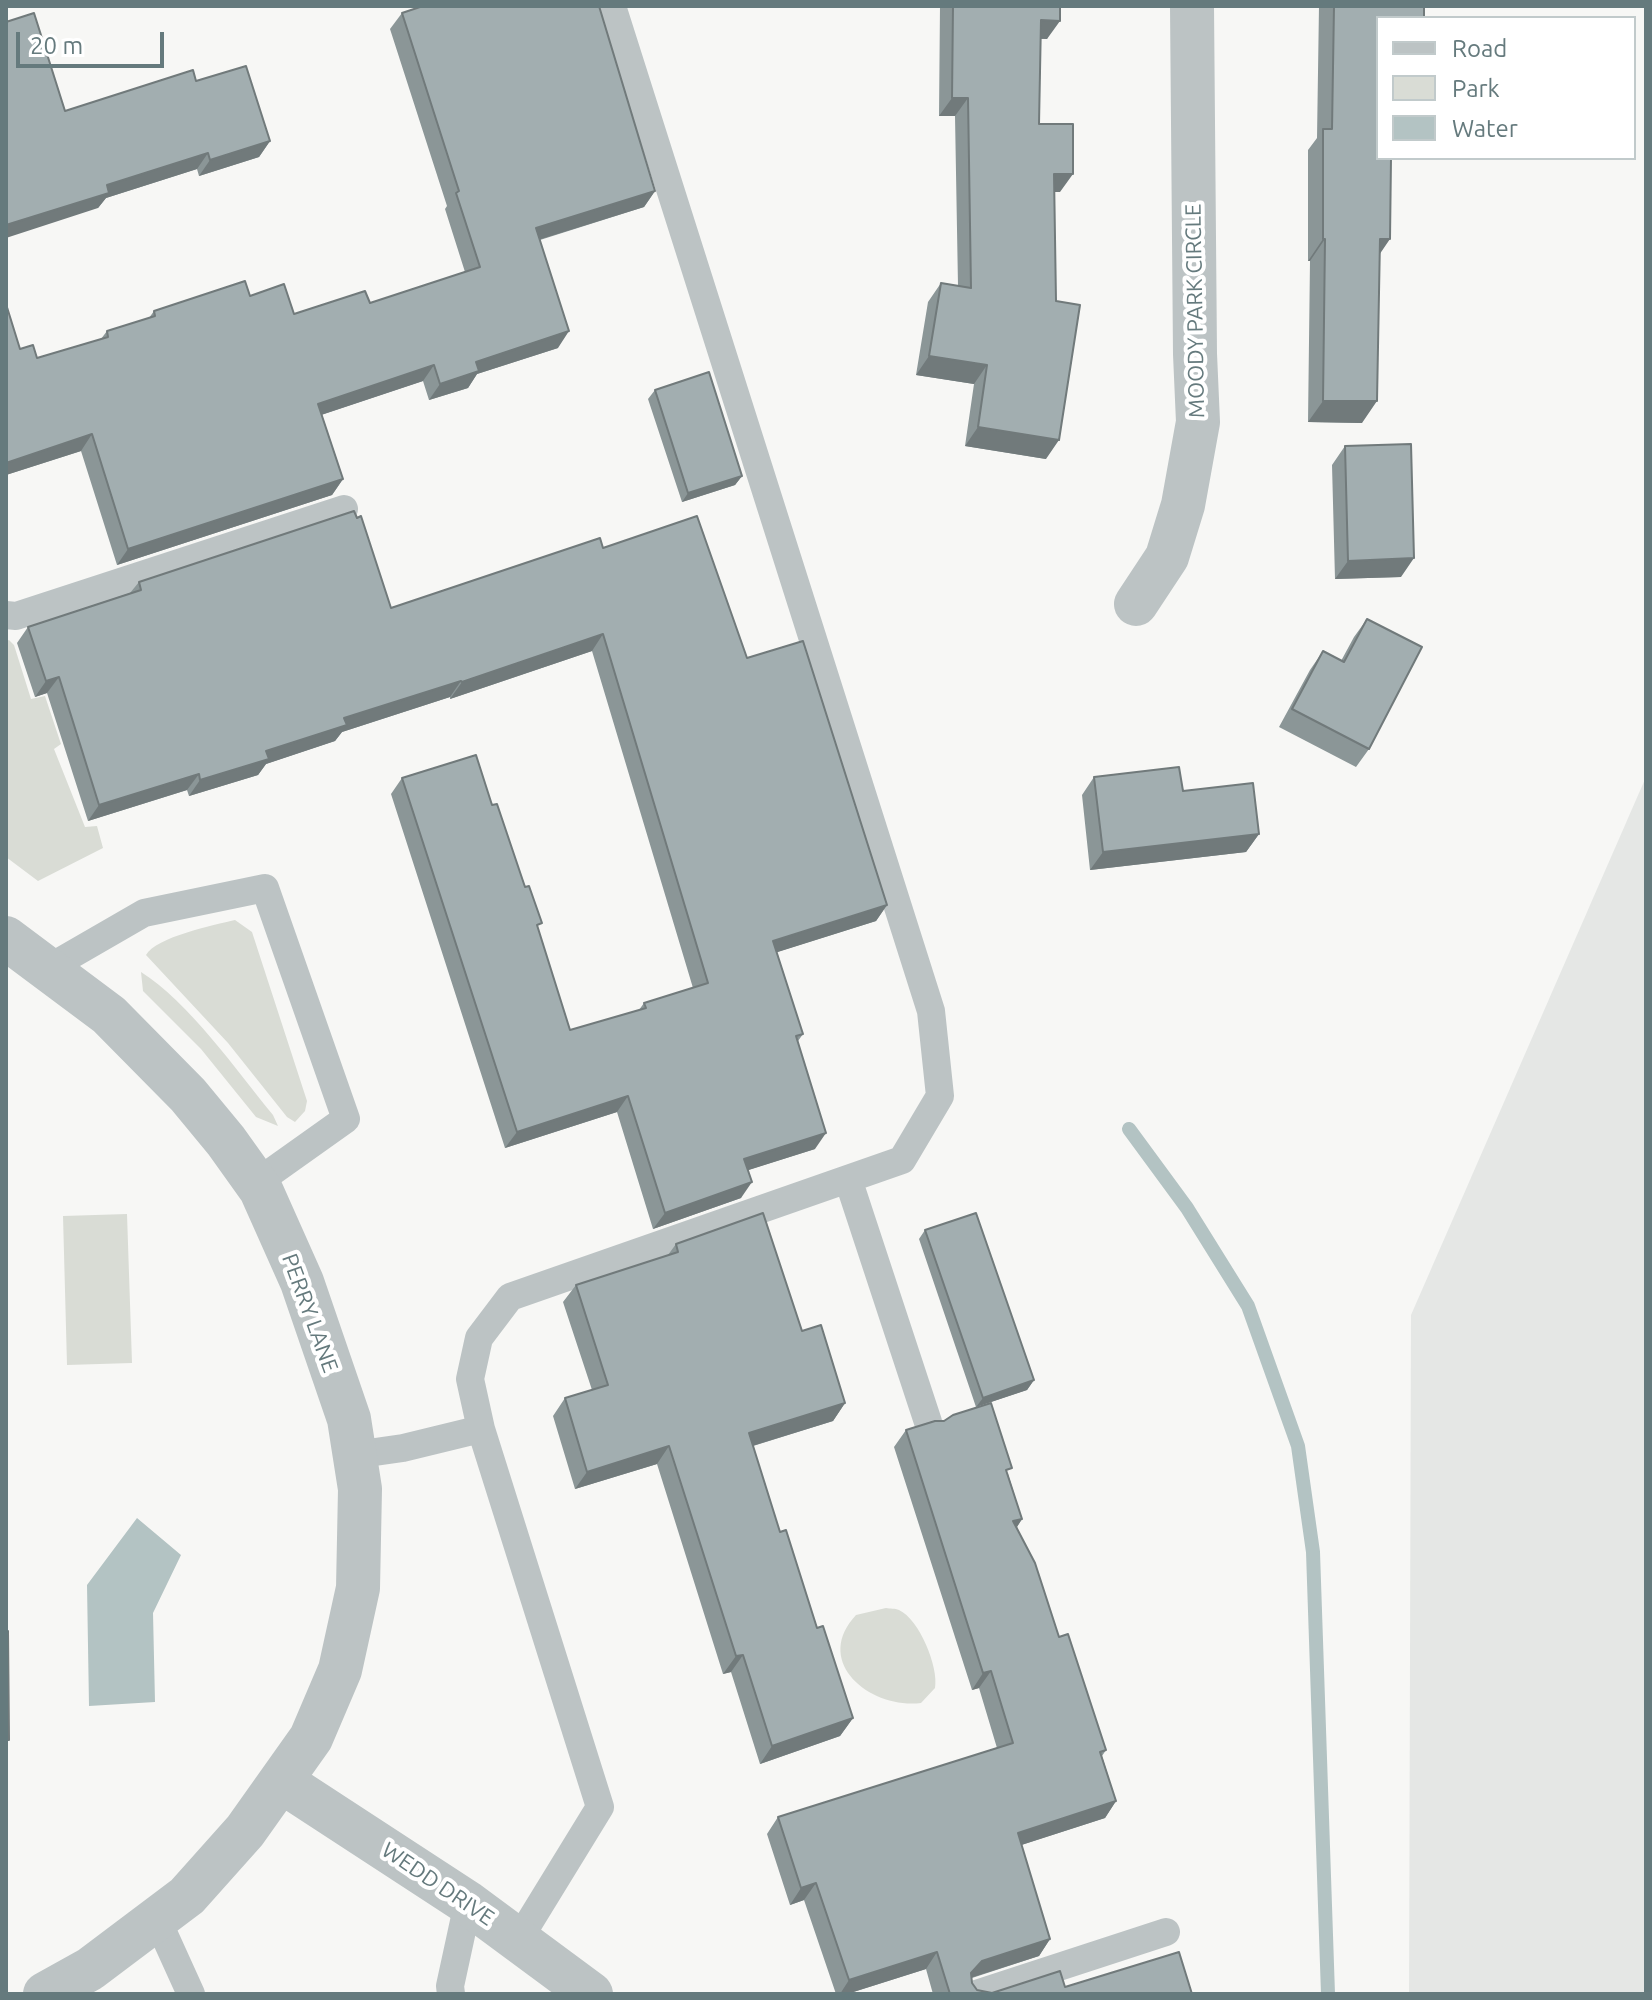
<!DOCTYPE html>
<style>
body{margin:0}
#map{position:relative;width:1652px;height:2000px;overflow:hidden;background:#f7f7f5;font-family:Ubuntu,sans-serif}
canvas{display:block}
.frame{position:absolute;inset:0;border:8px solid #657a7d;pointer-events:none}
.legend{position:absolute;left:1376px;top:16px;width:260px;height:144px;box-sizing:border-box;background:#fff;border:2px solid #c1cacb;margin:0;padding:10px 14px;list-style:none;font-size:24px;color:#657a7d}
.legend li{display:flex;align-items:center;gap:16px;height:40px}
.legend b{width:40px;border:2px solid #c1cacb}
.scale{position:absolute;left:16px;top:32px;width:148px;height:36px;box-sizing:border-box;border:4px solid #657a7d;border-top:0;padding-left:10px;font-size:24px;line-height:28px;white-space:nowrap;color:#657a7d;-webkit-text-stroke:6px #fff;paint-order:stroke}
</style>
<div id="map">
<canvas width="1652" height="2000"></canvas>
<div class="frame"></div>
<ul class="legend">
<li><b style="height:10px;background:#bcc3c4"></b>Road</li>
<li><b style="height:22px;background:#d9dcd5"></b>Park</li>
<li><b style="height:22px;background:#b3c3c3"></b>Water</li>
</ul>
<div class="scale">20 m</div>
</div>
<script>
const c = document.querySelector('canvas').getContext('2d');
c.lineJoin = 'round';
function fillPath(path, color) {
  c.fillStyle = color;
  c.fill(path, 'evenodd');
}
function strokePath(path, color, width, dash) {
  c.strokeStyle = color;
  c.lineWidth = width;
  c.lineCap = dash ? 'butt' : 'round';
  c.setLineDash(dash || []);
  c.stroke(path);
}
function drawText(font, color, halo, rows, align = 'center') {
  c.font = font + ' Ubuntu,sans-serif';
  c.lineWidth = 8;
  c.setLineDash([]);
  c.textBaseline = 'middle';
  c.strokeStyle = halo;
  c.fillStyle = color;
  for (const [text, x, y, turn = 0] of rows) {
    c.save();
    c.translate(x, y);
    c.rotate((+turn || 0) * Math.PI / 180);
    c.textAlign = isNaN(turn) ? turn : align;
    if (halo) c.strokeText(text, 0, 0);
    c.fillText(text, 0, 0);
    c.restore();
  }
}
const built = new Path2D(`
 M 1646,777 L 1646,1994 L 1409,1994 L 1411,1315 Z`);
const green = new Path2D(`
 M 9,640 L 14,645 L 31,699 L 45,696 L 61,744 L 54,749 L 85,827 L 97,826 L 103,848 L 38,881 L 6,857 L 6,641 Z
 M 235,920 L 252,932 L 307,1101 L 305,1111 L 295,1122 L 287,1117 L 228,1043 L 146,955 C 156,937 214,925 235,920 Z
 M 141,972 C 188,1001 237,1071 273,1115 L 278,1126 L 256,1117 L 201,1049 L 143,991 Z
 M 127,1214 L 132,1363 L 67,1365 L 63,1216 Z
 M 886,1608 C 890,1609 895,1608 899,1610 C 919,1619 939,1667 935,1688 L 921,1703 C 870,1709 812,1662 856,1615 Z`);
const water = new Path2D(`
 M 137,1518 L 181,1555 L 153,1613 L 155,1702 L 89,1706 L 87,1585 Z`);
const stream = new Path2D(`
 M 1129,1129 L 1187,1208 L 1248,1306 L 1298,1446 L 1313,1552 L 1328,1994`);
const lane = new Path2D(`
 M 6,615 L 16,616 L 344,509
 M 47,969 L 144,913 L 265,888 L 346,1119 L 256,1183
 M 848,1179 L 928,1422
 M 354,1455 L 403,1448 L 481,1429
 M 157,1919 L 191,1994
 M 519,1939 L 600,1807 L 481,1429 L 470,1379 L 479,1338 L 510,1297 L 902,1160 L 940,1096 L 931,1011 L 612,6
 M 451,1994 L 450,1986 L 468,1903
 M 976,1994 L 1166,1932`);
const street = new Path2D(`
 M 1136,604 L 1167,557 L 1183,505 L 1198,422 L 1195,354 L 1192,6
 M 6,938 L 109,1015 L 188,1095 L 226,1141 L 261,1190 L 302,1282 L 349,1419 L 360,1489 L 358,1588 L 340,1670 L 311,1738 L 245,1831 L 187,1896 L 90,1969 L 45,1994
 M 281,1781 L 468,1903 L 591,1994`);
const wall = new Path2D(`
 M 940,6 L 1060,6 L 1047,39 L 1041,39 L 1039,124 L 1060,192 L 1055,192 L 1046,459 L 965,446 L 974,384 L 916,375 L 928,302 L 941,283 L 958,286 L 955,116 L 939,116 Z
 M 1319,6 L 1424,6 L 1378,18 L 1380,254 L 1362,423 L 1308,422 L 1310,261 L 1308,261 L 1308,150 L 1317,138 Z
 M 402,13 L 655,191 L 644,207 L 540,240 L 558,348 L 477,374 L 468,388 L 429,400 L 423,381 L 321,415 L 343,479 L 332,495 L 117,565 L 81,451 L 6,475 L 6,304 L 20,349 L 37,358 L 101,339 L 107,331 L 149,318 L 154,311 L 250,296 L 294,314 L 370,303 L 465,272 L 445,209 L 447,206 L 390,29 Z
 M 196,81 L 270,141 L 259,157 L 199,176 L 197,169 L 106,198 L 98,208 L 65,111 Z
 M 655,390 L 742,476 L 735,485 L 682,502 L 648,399 Z
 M 1345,446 L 1401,577 L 1335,579 L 1332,465 Z
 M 603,548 L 747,658 L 887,905 L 876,921 L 777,952 L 803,1034 L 798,1041 L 815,1149 L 748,1170 L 741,1198 L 653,1229 L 617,1112 L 505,1148 L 391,794 L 402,778 L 492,805 L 538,928 L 570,1030 L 639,1010 L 644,1003 L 693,988 L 592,651 L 450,699 L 450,697 L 342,732 L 335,741 L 266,764 L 258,775 L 189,796 L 187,790 L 88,821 L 47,693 L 35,697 L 17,643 L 28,627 L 130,593 L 139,582 L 391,608 Z
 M 1367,619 L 1369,749 L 1356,767 L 1279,727 L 1310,670 L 1323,651 L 1341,661 L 1354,637 Z
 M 1094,777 L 1183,791 L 1259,834 L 1246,852 L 1090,870 L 1082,795 Z
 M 925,1230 L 1034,1380 L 1027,1390 L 976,1407 L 919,1239 Z
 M 676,1244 L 802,1331 L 845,1403 L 833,1421 L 753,1446 L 780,1532 L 853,1718 L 840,1736 L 760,1764 L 731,1672 L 723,1674 L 657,1464 L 575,1489 L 553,1416 L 565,1398 L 592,1390 L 563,1302 L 576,1285 L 668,1255 Z
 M 906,1430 L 1008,1474 L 1022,1519 L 1017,1527 L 1059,1637 L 1106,1750 L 1102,1756 L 1116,1801 L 1105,1818 L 1021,1845 L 1050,1939 L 1039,1956 L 972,1978 L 972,1983 L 977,1990 L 992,1993 L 1065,1987 L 1192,1994 L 933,1994 L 926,1969 L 847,1994 L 836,1994 L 804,1900 L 790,1905 L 767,1834 L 778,1817 L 997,1748 L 979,1688 L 972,1690 L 894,1447 Z`);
const shadedWall = new Path2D(`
 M 1041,20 L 1060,21 L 1047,39 L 1028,38 Z
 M 952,98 L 968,98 L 955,116 L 939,116 Z
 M 270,141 L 259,157 L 199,176 L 210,160 Z
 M 208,153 L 197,169 L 106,198 L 98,208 L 6,238 L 6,225 L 107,185 Z
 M 1054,174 L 1073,174 L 1060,192 L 1041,192 Z
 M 655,191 L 644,207 L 525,244 L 536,228 Z
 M 1323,239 L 1325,239 L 1310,261 L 1308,261 Z
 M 1380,239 L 1390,239 L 1375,261 Z
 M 569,331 L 558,348 L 477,374 L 468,388 L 429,400 L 440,384 L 476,362 Z
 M 929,356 L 987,365 L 974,384 L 916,375 Z
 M 434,365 L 423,381 L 306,420 L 318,404 Z
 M 1323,401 L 1377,401 L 1362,423 L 1308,422 Z
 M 978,427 L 1059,440 L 1046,459 L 965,446 Z
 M 92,434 L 81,451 L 6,475 L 6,463 Z
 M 742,476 L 735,485 L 682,502 L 688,493 Z
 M 343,479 L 332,495 L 117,565 L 128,549 Z
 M 1414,558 L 1401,577 L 1335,579 L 1348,561 Z
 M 603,634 L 592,651 L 450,699 L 462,682 Z
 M 59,677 L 47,693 L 35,697 L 46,681 Z
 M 461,681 L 450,697 L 342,732 L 335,741 L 266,764 L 258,775 L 189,796 L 200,780 L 266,751 L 344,718 Z
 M 199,774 L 187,790 L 88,821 L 99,805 Z
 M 1259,834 L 1246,852 L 1090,870 L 1103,852 Z
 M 887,905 L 876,921 L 762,957 L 773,941 Z
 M 628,1096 L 617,1112 L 505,1148 L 517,1132 Z
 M 826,1133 L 815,1149 L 733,1175 L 744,1159 Z
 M 752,1182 L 741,1198 L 653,1229 L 665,1213 Z
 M 1034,1380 L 1027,1390 L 976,1407 L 983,1398 Z
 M 845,1403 L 833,1421 L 736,1451 L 749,1433 Z
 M 669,1446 L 657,1464 L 575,1489 L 587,1472 Z
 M 1022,1519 L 1011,1536 L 1013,1521 Z
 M 743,1655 L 731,1672 L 723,1674 L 736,1656 Z
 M 991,1671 L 979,1688 L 972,1690 L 983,1673 Z
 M 853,1718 L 840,1736 L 760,1764 L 772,1746 Z
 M 1116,1801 L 1105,1818 L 1006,1850 L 1018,1833 Z
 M 816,1883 L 804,1900 L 790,1905 L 801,1888 Z
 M 1050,1939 L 1039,1956 L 970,1978 L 971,1973 L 982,1961 Z
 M 937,1952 L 926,1969 L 847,1994 L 840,1994 L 849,1980 Z`);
const building = new Path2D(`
 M 423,6 L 599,6 L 655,191 L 536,228 L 569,331 L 476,362 L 479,371 L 440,384 L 434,365 L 318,404 L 343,479 L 128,549 L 92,434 L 6,463 L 6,304 L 20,349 L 33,345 L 37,358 L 108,337 L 107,331 L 155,316 L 154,311 L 245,281 L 250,296 L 284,284 L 294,314 L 365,291 L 370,303 L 480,267 L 456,193 L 459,191 L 402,13 Z
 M 953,6 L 1060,6 L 1060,21 L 1041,20 L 1039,124 L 1073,124 L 1073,174 L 1054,174 L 1056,301 L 1080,305 L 1059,440 L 978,427 L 987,365 L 929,356 L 941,283 L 971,288 L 968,98 L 952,98 Z
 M 1334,6 L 1424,6 L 1424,18 L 1378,18 L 1378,158 L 1391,158 L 1390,239 L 1380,239 L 1377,401 L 1323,401 L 1325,239 L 1323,239 L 1323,129 L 1332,129 Z
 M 34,13 L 65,111 L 193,70 L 196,81 L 246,66 L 270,141 L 210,160 L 208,153 L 107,185 L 109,193 L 6,225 L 6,22 Z
 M 709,372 L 742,476 L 688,493 L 655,390 Z
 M 1411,444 L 1414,558 L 1348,561 L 1345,446 Z
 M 354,511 L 357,518 L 361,516 L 391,608 L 600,538 L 603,548 L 697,516 L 747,658 L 803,641 L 887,905 L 773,941 L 803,1034 L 796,1036 L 826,1133 L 744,1159 L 752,1182 L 665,1213 L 628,1096 L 517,1132 L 402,778 L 476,755 L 492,805 L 497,804 L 525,887 L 529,886 L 542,923 L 537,925 L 570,1030 L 646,1008 L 644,1003 L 708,983 L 603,634 L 462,682 L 461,681 L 344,718 L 347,725 L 266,751 L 269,759 L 200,780 L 199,774 L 99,805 L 59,677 L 46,681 L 28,627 L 141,590 L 139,582 Z
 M 1367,619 L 1422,647 L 1369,749 L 1292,709 L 1323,651 L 1344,662 Z
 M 1179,767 L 1183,791 L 1253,783 L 1259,834 L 1103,852 L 1094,777 Z
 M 763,1213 L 802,1331 L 821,1325 L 845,1403 L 749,1433 L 780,1532 L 786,1530 L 817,1628 L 823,1626 L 853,1718 L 772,1746 L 743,1655 L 736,1656 L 669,1446 L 587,1472 L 565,1398 L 608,1385 L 576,1285 L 678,1252 L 676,1244 Z
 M 976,1213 L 1034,1380 L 983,1398 L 925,1230 Z
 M 991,1403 L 1012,1468 L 1006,1470 L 1022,1519 L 1013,1521 L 1035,1563 L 1059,1637 L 1068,1634 L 1106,1750 L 1100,1752 L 1116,1801 L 1018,1833 L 1050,1939 L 982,1961 L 971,1973 L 972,1983 L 977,1990 L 992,1993 L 1060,1971 L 1065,1987 L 1179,1952 L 1192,1994 L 950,1994 L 937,1952 L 849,1980 L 816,1883 L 801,1888 L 778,1817 L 1013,1743 L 991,1671 L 983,1673 L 906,1430 L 935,1421 L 944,1421 L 953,1415 Z
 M 6,1631 L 8,1631 L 9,1740 L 6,1740 Z`);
const streetNames = [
 ["MOODY PARK CIRCLE",1195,311,-91],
 ["PERRY LANE",310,1313,70],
 ["WEDD DRIVE",438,1884,34]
];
fillPath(built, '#e5e7e5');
fillPath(green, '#d9dcd5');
fillPath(water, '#b3c3c3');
strokePath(stream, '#b3c3c3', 14);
strokePath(lane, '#bcc3c4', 28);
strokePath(street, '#bcc3c4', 44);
fillPath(wall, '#8b9697');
fillPath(shadedWall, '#717a7b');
fillPath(building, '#a2aeb0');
strokePath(building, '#717a7b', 2);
drawText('22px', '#657a7d', '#fff', streetNames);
</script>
